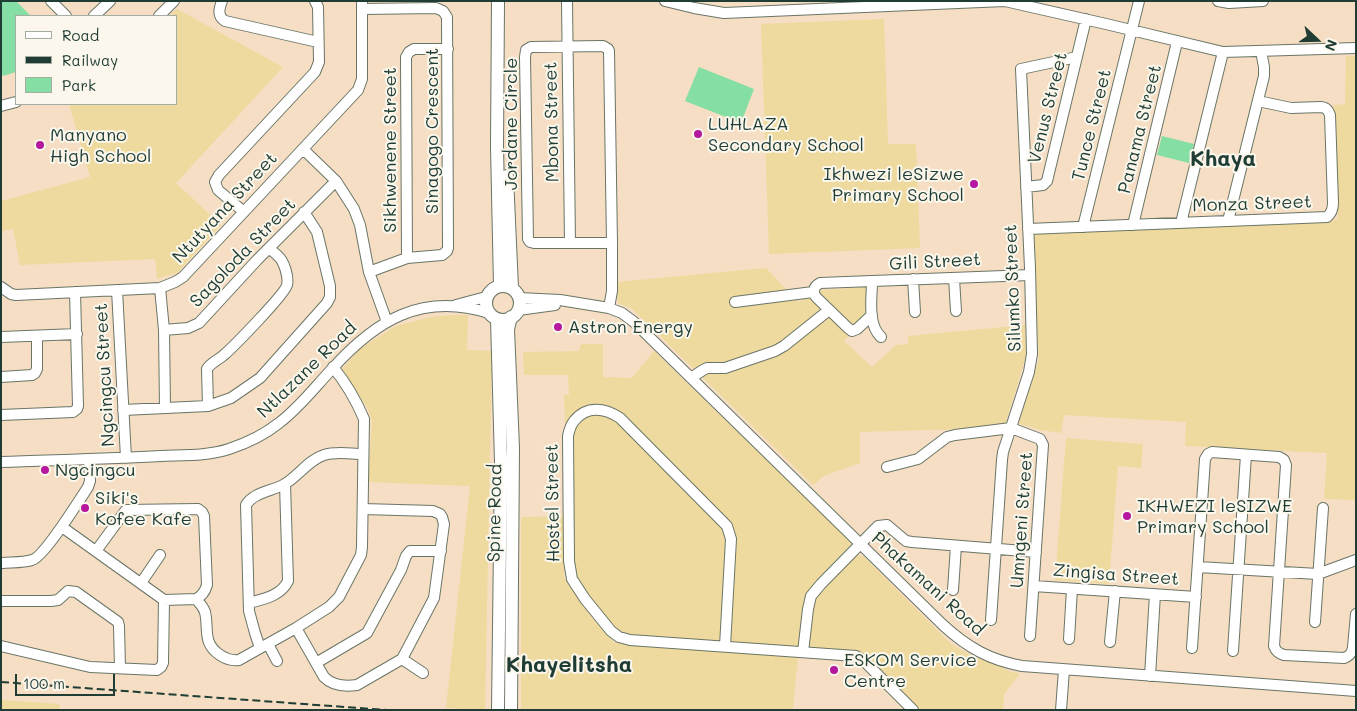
<!DOCTYPE html>
<style>
body{margin:0}
#map{position:relative;width:1357px;height:711px;overflow:hidden;background:#f5dec3;font-family:Mali,sans-serif}
canvas{display:block}
.frame{position:absolute;inset:0;border:2px solid #1f3d34;pointer-events:none}
.legend{position:absolute;left:15px;top:15px;width:162px;height:90px;box-sizing:border-box;background:#fbf7ec;border:1px solid #a3ada2;margin:0;padding:6px 9px;list-style:none;font-size:15px;color:#1f3d34}
.legend li{display:flex;align-items:center;gap:10px;height:25px}
.legend b{width:25px;border:1px solid #a3ada2}
.north{position:absolute;left:1292px;top:15px;width:50px;height:50px;-webkit-text-stroke:4px #fbf7ec;paint-order:stroke;rotate:111deg;font-size:14px;font-weight:700;line-height:20px;text-align:center;color:#1f3d34}
.north::after{content:'';display:block;margin:auto;width:18px;height:22px;background:#1f3d34;clip-path:polygon(50% 0,100% 100%,50% 72%,0 100%)}
.scale{position:absolute;left:15px;top:674px;width:100px;height:22px;box-sizing:border-box;border:2px solid #1f3d34;border-top:0;padding-left:6px;font-size:15px;line-height:18px;white-space:nowrap;color:#1f3d34;-webkit-text-stroke:4px #fbf7ec;paint-order:stroke}
</style>
<div id="map">
<canvas width="1357" height="711"></canvas>
<div class="frame"></div>
<ul class="legend">
<li><b style="height:6px;background:#fff"></b>Road</li>
<li><b style="height:6px;background:#1f3d34"></b>Railway</li>
<li><b style="height:14px;background:#85dea3"></b>Park</li>
</ul>
<div class="north">N</div>
<div class="scale">100 m</div>
</div>
<script>
const c = document.querySelector('canvas').getContext('2d');
c.lineJoin = 'round';
function fillPath(path, color) {
  c.fillStyle = color;
  c.fill(path, 'evenodd');
}
function strokePath(path, color, width, dash) {
  c.strokeStyle = color;
  c.lineWidth = width;
  c.lineCap = dash ? 'butt' : 'round';
  c.setLineDash(dash || []);
  c.stroke(path);
}
function drawText(font, color, halo, rows, align = 'center') {
  c.font = font + ' Mali,sans-serif';
  c.lineWidth = 4;
  c.setLineDash([]);
  c.textBaseline = 'middle';
  c.strokeStyle = halo;
  c.fillStyle = color;
  for (const [text, x, y, turn = 0] of rows) {
    c.save();
    c.translate(x, y);
    c.rotate((+turn || 0) * Math.PI / 180);
    c.textAlign = isNaN(turn) ? turn : align;
    if (halo) c.strokeText(text, 0, 0);
    c.fillText(text, 0, 0);
    c.restore();
  }
}
const green = new Path2D(`
 M 1,1 L 16,1 L 31,16 L 16,16 L 16,72 L 3,76 L 1,72 Z
 M 699,67 L 754,89 L 741,123 L 685,101 Z
 M 1162,136 L 1194,144 L 1189,163 L 1157,155 Z`);
const sand = new Path2D(`
 M 177,9 L 283,67 L 176,183 L 221,225 L 177,273 L 157,279 L 155,259 L 20,265 L 13,229 L 1,231 L 1,201 L 90,177 L 69,104 L 176,104 L 176,16 L 170,16 Z
 M 884,19 L 888,144 L 916,144 L 920,248 L 769,254 L 761,24 Z
 M 1346,56 L 1356,56 L 1356,500 L 1324,499 L 1327,453 L 1185,446 L 1186,422 L 1064,415 L 1061,433 L 1040,430 L 1017,423 L 1039,360 L 1032,233 L 1338,219 L 1333,105 L 1345,104 Z
 M 766,268 L 799,302 L 822,290 L 866,287 L 868,314 L 844,341 L 872,367 L 896,345 L 908,344 L 908,336 L 1025,325 L 1026,356 L 1004,428 L 860,432 L 860,463 L 824,476 L 813,485 L 631,308 L 618,303 L 616,282 Z
 M 451,315 L 468,315 L 467,350 L 492,351 L 485,710 L 446,708 L 470,486 L 368,482 L 372,421 L 367,407 L 342,369 L 361,348 L 396,326 L 431,317 Z
 M 581,344 L 603,344 L 603,377 L 632,378 L 654,351 L 850,541 L 851,546 L 848,551 L 812,588 L 801,647 L 796,649 L 735,644 L 729,640 L 735,544 L 734,533 L 731,522 L 662,454 L 611,408 L 596,405 L 582,408 L 567,426 L 565,427 L 564,395 L 569,395 L 568,375 L 524,375 L 523,352 L 579,351 Z
 M 589,414 L 608,415 L 619,423 L 721,525 L 728,540 L 720,638 L 716,642 L 627,635 L 614,629 L 576,579 L 573,568 L 570,438 L 578,421 Z
 M 1066,438 L 1143,444 L 1141,468 L 1118,466 L 1109,584 L 1055,580 Z
 M 563,516 L 564,577 L 591,617 L 614,642 L 798,656 L 793,710 L 521,710 L 521,517 Z
 M 854,555 L 861,556 L 864,557 L 951,644 L 974,657 L 995,664 L 1008,671 L 1020,674 L 1004,694 L 1003,710 L 918,710 L 861,654 L 811,648 L 809,645 L 813,598 Z
 M 1,700 L 60,704 L 59,710 L 1,710 Z`);
const minor = new Path2D(`
 M 51,1 L 66,16
 M 222,1 C 219,9 217,16 225,21 L 318,42
 M 567,1 L 570,243
 M 665,1 L 694,8 L 724,13 L 1005,1 L 1106,24 L 1223,52 L 1356,48
 M 1218,1 L 1229,3 L 1263,1
 M 362,9 L 436,8 L 443,11 L 447,17 L 448,248 L 447,251 L 442,255 L 407,258 L 369,272
 M 94,16 L 110,1
 M 159,16 L 174,1
 M 1,106 L 16,102
 M 303,149 L 336,181 L 354,209 L 360,225 L 369,272 L 387,322
 M 1026,187 L 1043,185 L 1047,181 L 1086,19
 M 244,212 L 218,190 L 215,182 L 219,175 L 315,72 L 319,62 L 318,7 L 315,1
 M 1228,221 L 1264,76 L 1264,67 L 1261,51
 M 1181,223 L 1223,52
 M 1133,225 L 1177,42
 M 1083,227 L 1139,1
 M 1028,229 L 1327,217 C 1332,213 1333,209 1333,203 L 1330,115 C 1328,110 1327,108 1321,107 L 1291,108 L 1258,101
 M 407,258 L 406,57 L 409,52 L 414,49 L 448,49
 M 954,278 L 956,311
 M 913,279 L 915,312
 M 872,281 C 872,298 867,324 881,337
 M 1,287 L 11,294 L 16,295 L 160,288 L 175,282 L 183,277 L 358,90 L 362,79 L 362,1
 M 160,288 L 164,330 L 165,408
 M 117,290 L 126,458
 M 519,298 L 560,300 L 609,308 L 622,313 L 634,322 L 943,625 C 968,648 990,660 1022,666 L 1356,691
 M 735,302 L 813,292
 M 456,305 L 486,297
 M 609,308 L 612,291 L 612,243 L 534,243 L 530,242 L 528,239 L 525,57 L 526,50 L 531,47 L 603,46 L 608,49 L 609,51 L 612,243
 M 518,310 L 555,305
 M 872,315 L 857,329 L 852,331 L 848,328 L 817,298 C 812,293 813,287 820,283 L 1030,275
 M 164,330 L 188,328 L 199,323 L 257,260 L 336,181
 M 1,337 L 77,334
 M 1,377 L 32,375 L 35,373 L 37,369 L 37,336
 M 691,378 L 703,370 L 707,368 L 725,368 L 775,351 L 784,346 L 829,310
 M 208,406 L 207,369 C 211,362 219,360 225,354 C 235,345 285,294 287,285 C 289,277 284,261 278,256 C 275,253 272,251 269,248
 M 123,410 L 208,406 L 231,398 L 260,378 L 327,303 L 330,297 L 330,286 L 317,232 L 304,212
 M 1,415 L 73,412 L 77,409 L 78,406 L 75,292
 M 1,462 C 54,460 108,459 161,456 C 183,455 208,456 229,449 C 247,443 264,435 279,423 C 299,408 315,387 332,369 C 376,320 422,292 489,313
 M 887,467 L 918,459 L 947,437 L 955,435 L 1011,428 L 1040,439 L 1043,445 L 1030,636
 M 62,527 L 164,600 L 196,599 C 202,596 205,592 207,585 L 204,516 L 202,512 L 198,509 L 126,510 L 96,551
 M 1,563 C 11,562 23,563 32,560 C 44,557 80,499 88,487 L 90,481 L 89,459
 M 1198,567 L 1318,574 L 1356,560
 M 141,583 L 160,555
 M 1034,586 L 1196,597
 M 953,590 L 956,546
 M 196,599 C 199,603 203,606 205,612 C 209,629 202,643 220,655 C 226,659 231,661 239,660 L 296,628 L 329,607 L 339,597 L 361,555 L 362,547 L 364,419 C 356,400 346,383 333,367
 M 1,601 L 51,601 L 58,600 L 68,591 L 76,592 L 118,622 L 119,626 L 120,668
 M 249,603 C 263,599 281,596 288,581 L 285,484
 M 991,620 L 1002,460 L 1003,452 L 1029,372 L 1032,354 L 1030,268 L 1021,69 L 1077,57
 M 1315,622 L 1323,508
 M 296,628 L 324,677 C 333,686 344,687 357,685 L 402,659 L 434,598 L 444,524 L 442,517 L 440,514 L 433,511 L 363,509
 M 1069,639 L 1072,589
 M 1110,642 L 1115,591
 M 268,644 L 277,661
 M 1,646 L 90,667 L 157,670 L 161,667 L 163,663 L 164,600
 M 725,646 L 731,539 L 727,526 L 620,418 C 605,408 587,405 574,421 C 571,425 569,431 568,436 L 569,561 L 572,579 L 585,599 L 611,631 L 619,637 L 630,640 L 856,656 L 863,660 L 913,710
 M 260,648 L 255,633 L 249,611 L 246,505 C 253,493 271,491 283,485 C 298,477 308,460 324,455 C 336,451 351,454 363,454
 M 1192,648 L 1205,459 L 1208,454 L 1212,452 L 1279,457 L 1284,460 L 1286,465 L 1274,646 C 1276,651 1278,653 1284,655 L 1344,658 C 1350,656 1352,653 1353,647 L 1356,614
 M 1233,651 L 1246,455
 M 803,652 L 808,609 L 811,596 L 821,584 L 878,526 L 887,525 L 906,541 L 912,542 L 1036,552
 M 402,659 L 423,673
 M 316,663 L 367,633 L 401,570 L 406,556 L 410,551 L 441,551
 M 1150,676 L 1155,594
 M 1061,710 L 1064,670`);
const major = new Path2D(`
 M 498,1 L 497,147 L 500,286
 M 507,176 L 512,288
 M486 303a17 17 0 1 1 34 0a17 17 0 1 1-34 0Z
 M 497,319 L 501,462 L 498,710
 M 511,710 L 513,448 L 508,329 L 511,317`);
const rail = new Path2D(`
 M 1,682 L 386,710`);
const markers = [
 [698,134,5,"#b5179e"],
 [40,145,5,"#b5179e"],
 [974,184,5,"#b5179e"],
 [558,327,5,"#b5179e"],
 [45,470,5,"#b5179e"],
 [85,508,5,"#b5179e"],
 [1127,516,5,"#b5179e"],
 [834,670,5,"#b5179e"]
];
const streetNames = [
 ["Venus Street",1048,108,-76],
 ["Mbona Street",552,122,-91],
 ["Jordane Circle",511,124,-90],
 ["Tunce Street",1092,125,-76],
 ["Panama Street",1140,129,-76],
 ["Sinagogo Crescent",432,131,-90],
 ["Sikhwenene Street",390,150,-90],
 ["Monza Street",1252,204,-2],
 ["Ntutyana Street",225,208,-47],
 ["Sagoloda Street",243,253,-46],
 ["Gili Street",935,262,-3],
 ["Silumko Street",1013,288,-92],
 ["Ntlazane Road",307,370,-44],
 ["Ngcingcu Street",105,375,-93],
 ["Hostel Street",553,503,-91],
 ["Spine Road",495,513,-89],
 ["Umngeni Street",1022,520,-86],
 ["Zingisa Street",1116,575,4],
 ["Phakamani Road",928,584,42]
];
const poiNames = [
 ["LUHLAZA",708,124],
 ["Secondary School",708,145],
 ["Manyano",50,135],
 ["High School",50,156],
 ["Ikhwezi leSizwe",964,174,"right"],
 ["Primary School",964,195,"right"],
 ["Astron Energy",568,327],
 ["Ngcingcu",55,470],
 ["Siki's",95,498],
 ["Kofee Kafe",95,519],
 ["IKHWEZI leSIZWE",1137,506],
 ["Primary School",1137,527],
 ["ESKOM Service",844,660],
 ["Centre",844,681]
];
const districtNames = [
 ["Khaya",1223,159],
 ["Khayelitsha",569,665]
];
fillPath(green, '#85dea3');
fillPath(sand, '#eeda9e');
strokePath(minor, '#6a7566', 12);
strokePath(major, '#6a7566', 14);
strokePath(minor, '#fff', 10);
strokePath(major, '#fff', 12);
strokePath(rail, '#1f3d34', 2, [8, 4]);
for (const [x, y, r, color] of markers) {
  const dot = new Path2D();
  dot.arc(x, y, r, 0, 2 * Math.PI);
  c.fillStyle = color;
  c.fill(dot);
  strokePath(dot, '#fbf7ec', 2);
}
drawText('18px', '#1f3d34', '#fbf7ec', streetNames);
drawText('18px', '#1f3d34', '#fbf7ec', poiNames, 'left');
drawText('bold 22px', '#1f3d34', '#fbf7ec', districtNames);
</script>
